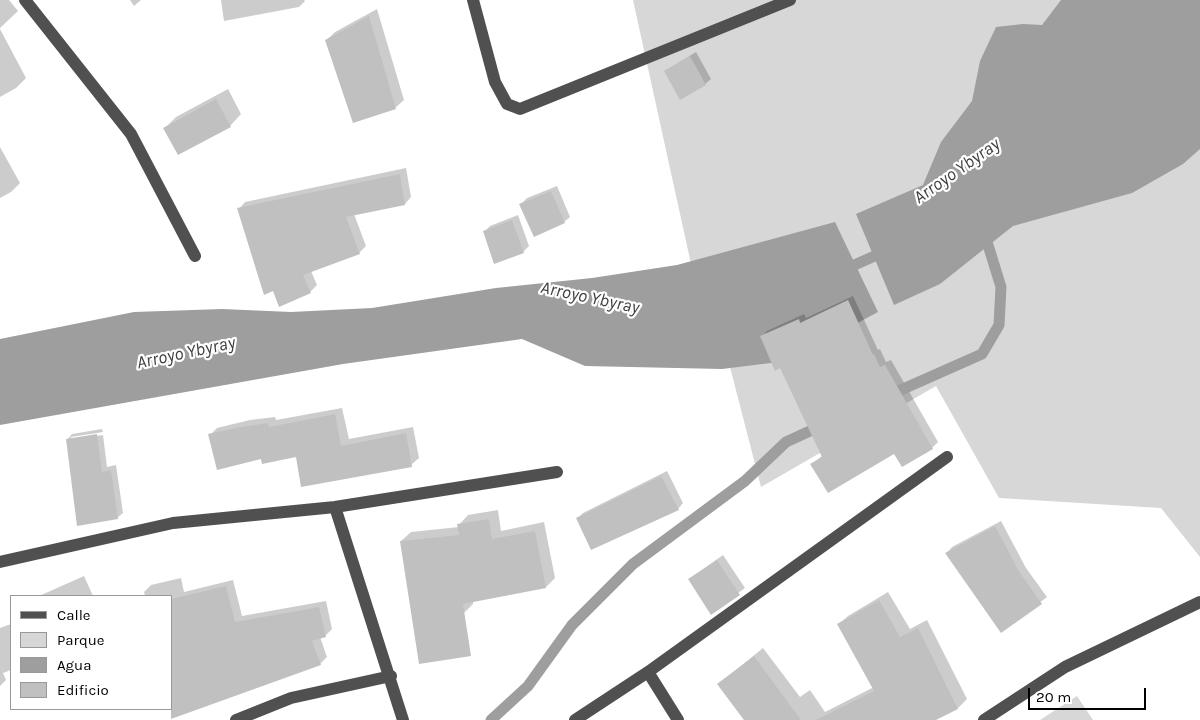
<!DOCTYPE html>
<style>
body{margin:0}
#map{position:relative;width:1200px;height:720px;overflow:hidden;background:#fff;font-family:Karla,sans-serif}
canvas{display:block}
.legend{position:absolute;left:10px;top:595px;width:162px;height:115px;box-sizing:border-box;background:#fff;border:1px solid #999;margin:0;padding:6px 9px;list-style:none;font-size:15px;color:#000}
.legend li{display:flex;align-items:center;gap:10px;height:25px}
.legend b{width:25px;border:1px solid #999}
.scale{position:absolute;left:1028px;top:688px;width:118px;height:22px;box-sizing:border-box;border:2px solid #000;border-top:0;padding-left:6px;font-size:15px;line-height:18px;white-space:nowrap;color:#000;-webkit-text-stroke:4px #fff;paint-order:stroke}
</style>
<div id="map">
<canvas width="1200" height="720"></canvas>
<ul class="legend">
<li><b style="height:6px;background:#505050"></b>Calle</li>
<li><b style="height:14px;background:#d7d7d7"></b>Parque</li>
<li><b style="height:14px;background:#9e9e9e"></b>Agua</li>
<li><b style="height:14px;background:#c0c0c0"></b>Edificio</li>
</ul>
<div class="scale">20 m</div>
</div>
<script>
const c = document.querySelector('canvas').getContext('2d');
c.lineJoin = 'round';
function fillPath(path, color) {
  c.fillStyle = color;
  c.fill(path, 'evenodd');
}
function strokePath(path, color, width, dash) {
  c.strokeStyle = color;
  c.lineWidth = width;
  c.lineCap = dash ? 'butt' : 'round';
  c.setLineDash(dash || []);
  c.stroke(path);
}
function drawText(font, color, halo, rows, align = 'center') {
  c.font = font + ' Karla,sans-serif';
  c.lineWidth = 4.5;
  c.setLineDash([]);
  c.textBaseline = 'middle';
  c.strokeStyle = halo;
  c.fillStyle = color;
  for (const [text, x, y, turn = 0] of rows) {
    c.save();
    c.translate(x, y);
    c.rotate((+turn || 0) * Math.PI / 180);
    c.textAlign = isNaN(turn) ? turn : align;
    if (halo) c.strokeText(text, 0, 0);
    c.fillText(text, 0, 0);
    c.restore();
  }
}
const green = new Path2D(`
 M 633,0 L 1200,0 L 1200,557 L 1161,508 L 999,498 L 936,386 L 761,487 L 723,340 L 695,282 Z
 M 1077,696 L 1093,720 L 1040,720 Z`);
const water = new Path2D(`
 M 1061,0 L 1200,0 L 1200,149 L 1183,164 L 1132,193 L 1013,226 L 940,284 L 894,305 L 856,214 L 923,185 L 941,142 L 972,101 L 980,61 L 996,27 L 1023,24 L 1042,25 Z
 M 835,222 L 878,312 L 787,361 L 722,369 L 585,366 L 522,339 L 343,364 L 0,425 L 0,339 L 134,312 L 222,309 L 291,312 L 372,308 L 496,288 L 592,278 L 677,265 Z`);
const shadow = new Path2D(`
 M 0,0 L 9,0 L 18,11 L 0,28 Z
 M 130,0 L 141,0 L 134,6 Z
 M 221,0 L 304,0 L 305,1 L 299,7 L 224,21 Z
 M 377,9 L 404,100 L 395,108 L 327,40 L 335,32 Z
 M 0,29 L 26,78 L 16,88 L 0,97 Z
 M 696,52 L 711,79 L 705,84 L 665,71 Z
 M 228,89 L 241,114 L 230,126 L 165,128 L 176,117 Z
 M 0,147 L 20,183 L 11,192 L 0,198 Z
 M 406,168 L 411,197 L 405,204 L 354,214 L 366,246 L 359,253 L 311,271 L 317,285 L 310,292 L 274,289 L 239,209 L 245,202 Z
 M 557,186 L 570,217 L 564,222 L 521,204 L 527,198 Z
 M 518,215 L 529,246 L 523,252 L 495,262 L 484,232 L 490,226 Z
 M 853,296 L 878,350 L 880,349 L 886,362 L 891,360 L 938,442 L 932,448 L 812,464 L 822,456 L 781,367 L 761,337 L 767,331 L 804,314 L 806,318 Z
 M 342,408 L 349,439 L 413,427 L 419,458 L 411,465 L 297,455 L 261,458 L 210,435 L 217,428 L 250,420 L 275,417 L 276,420 Z
 M 102,429 L 103,432 L 71,437 L 71,440 L 103,435 L 107,467 L 116,465 L 123,513 L 117,518 L 67,440 L 72,434 Z
 M 667,471 L 683,503 L 678,509 L 577,519 L 583,513 Z
 M 498,510 L 501,531 L 544,522 L 555,578 L 546,587 L 473,601 L 473,604 L 464,613 L 401,541 L 411,532 L 459,527 L 459,525 L 468,515 Z
 M 1001,521 L 1026,568 L 1047,597 L 1001,632 L 947,553 L 952,547 Z
 M 723,555 L 745,588 L 711,613 L 689,579 Z
 M 84,576 L 93,596 L 39,596 Z
 M 181,578 L 184,592 L 233,580 L 242,616 L 326,601 L 332,629 L 325,636 L 320,637 L 327,657 L 320,664 L 171,707 L 171,596 L 145,596 L 144,592 L 151,585 Z
 M 888,592 L 910,629 L 927,620 L 967,699 L 958,708 L 933,720 L 746,720 L 719,684 L 763,648 L 800,697 L 810,690 L 825,712 L 874,687 L 839,624 L 848,616 Z
 M 11,624 L 11,670 L 3,673 L 6,680 L 0,686 L 0,628 Z`);
const stream = new Path2D(`
 M 841,271 L 888,250
 M 885,397 L 982,354 L 999,325 L 1001,287 L 984,232
 M 491,720 L 528,686 L 572,625 L 633,564 L 745,481 L 786,442 L 823,425`);
const building = new Path2D(`
 M 369,16 L 396,109 L 353,123 L 325,40 Z
 M 690,56 L 706,85 L 680,100 L 664,71 Z
 M 216,99 L 231,127 L 178,155 L 163,128 Z
 M 400,174 L 405,205 L 346,217 L 360,254 L 303,275 L 311,293 L 279,307 L 273,291 L 264,295 L 237,208 Z
 M 551,191 L 565,223 L 534,237 L 519,204 Z
 M 512,220 L 524,253 L 494,264 L 483,231 Z
 M 848,300 L 873,355 L 874,354 L 880,367 L 885,365 L 933,449 L 902,467 L 894,454 L 828,493 L 810,464 L 822,457 L 780,368 L 775,371 L 760,336 L 799,319 L 800,323 Z
 M 335,414 L 341,446 L 406,433 L 412,467 L 301,487 L 296,457 L 262,464 L 261,459 L 217,470 L 208,434 L 241,427 L 268,423 L 269,427 Z
 M 97,434 L 102,472 L 111,470 L 118,519 L 77,526 L 66,439 Z
 M 661,476 L 679,510 L 591,550 L 576,518 Z
 M 489,519 L 492,539 L 535,531 L 546,588 L 463,604 L 471,656 L 419,664 L 400,541 L 459,535 L 457,524 Z
 M 995,526 L 1020,573 L 1042,604 L 1001,633 L 945,553 Z
 M 717,560 L 740,595 L 711,615 L 688,579 Z
 M 226,586 L 235,622 L 319,607 L 326,637 L 312,641 L 321,665 L 171,719 L 171,599 Z
 M 879,600 L 900,637 L 918,628 L 958,709 L 936,720 L 816,720 L 874,691 L 837,624 Z
 M 754,656 L 801,720 L 744,720 L 717,684 Z`);
const minor = new Path2D(`
 M 25,0 L 131,134 L 195,256
 M 473,0 L 495,82 L 507,104 L 520,109 L 790,0
 M 335,507 L 403,720
 M 0,562 L 173,523 L 335,507 L 557,472
 M 648,672 L 678,720
 M 236,720 L 291,698 L 391,676
 M 575,720 L 648,672 L 947,457
 M 984,720 L 1065,667 L 1200,602`);
const waterNames = [
 ["Arroyo Ybyray",957,171,-35],
 ["Arroyo Ybyray",590,298,12],
 ["Arroyo Ybyray",186,353,-12]
];
fillPath(green, '#d7d7d7');
fillPath(water, '#9e9e9e');
fillPath(shadow, '#0003');
strokePath(stream, '#9e9e9e', 11);
fillPath(building, '#c0c0c0');
strokePath(minor, '#505050', 12);
drawText('italic 18px', '#3f3f3f', '#fff', waterNames);
</script>
